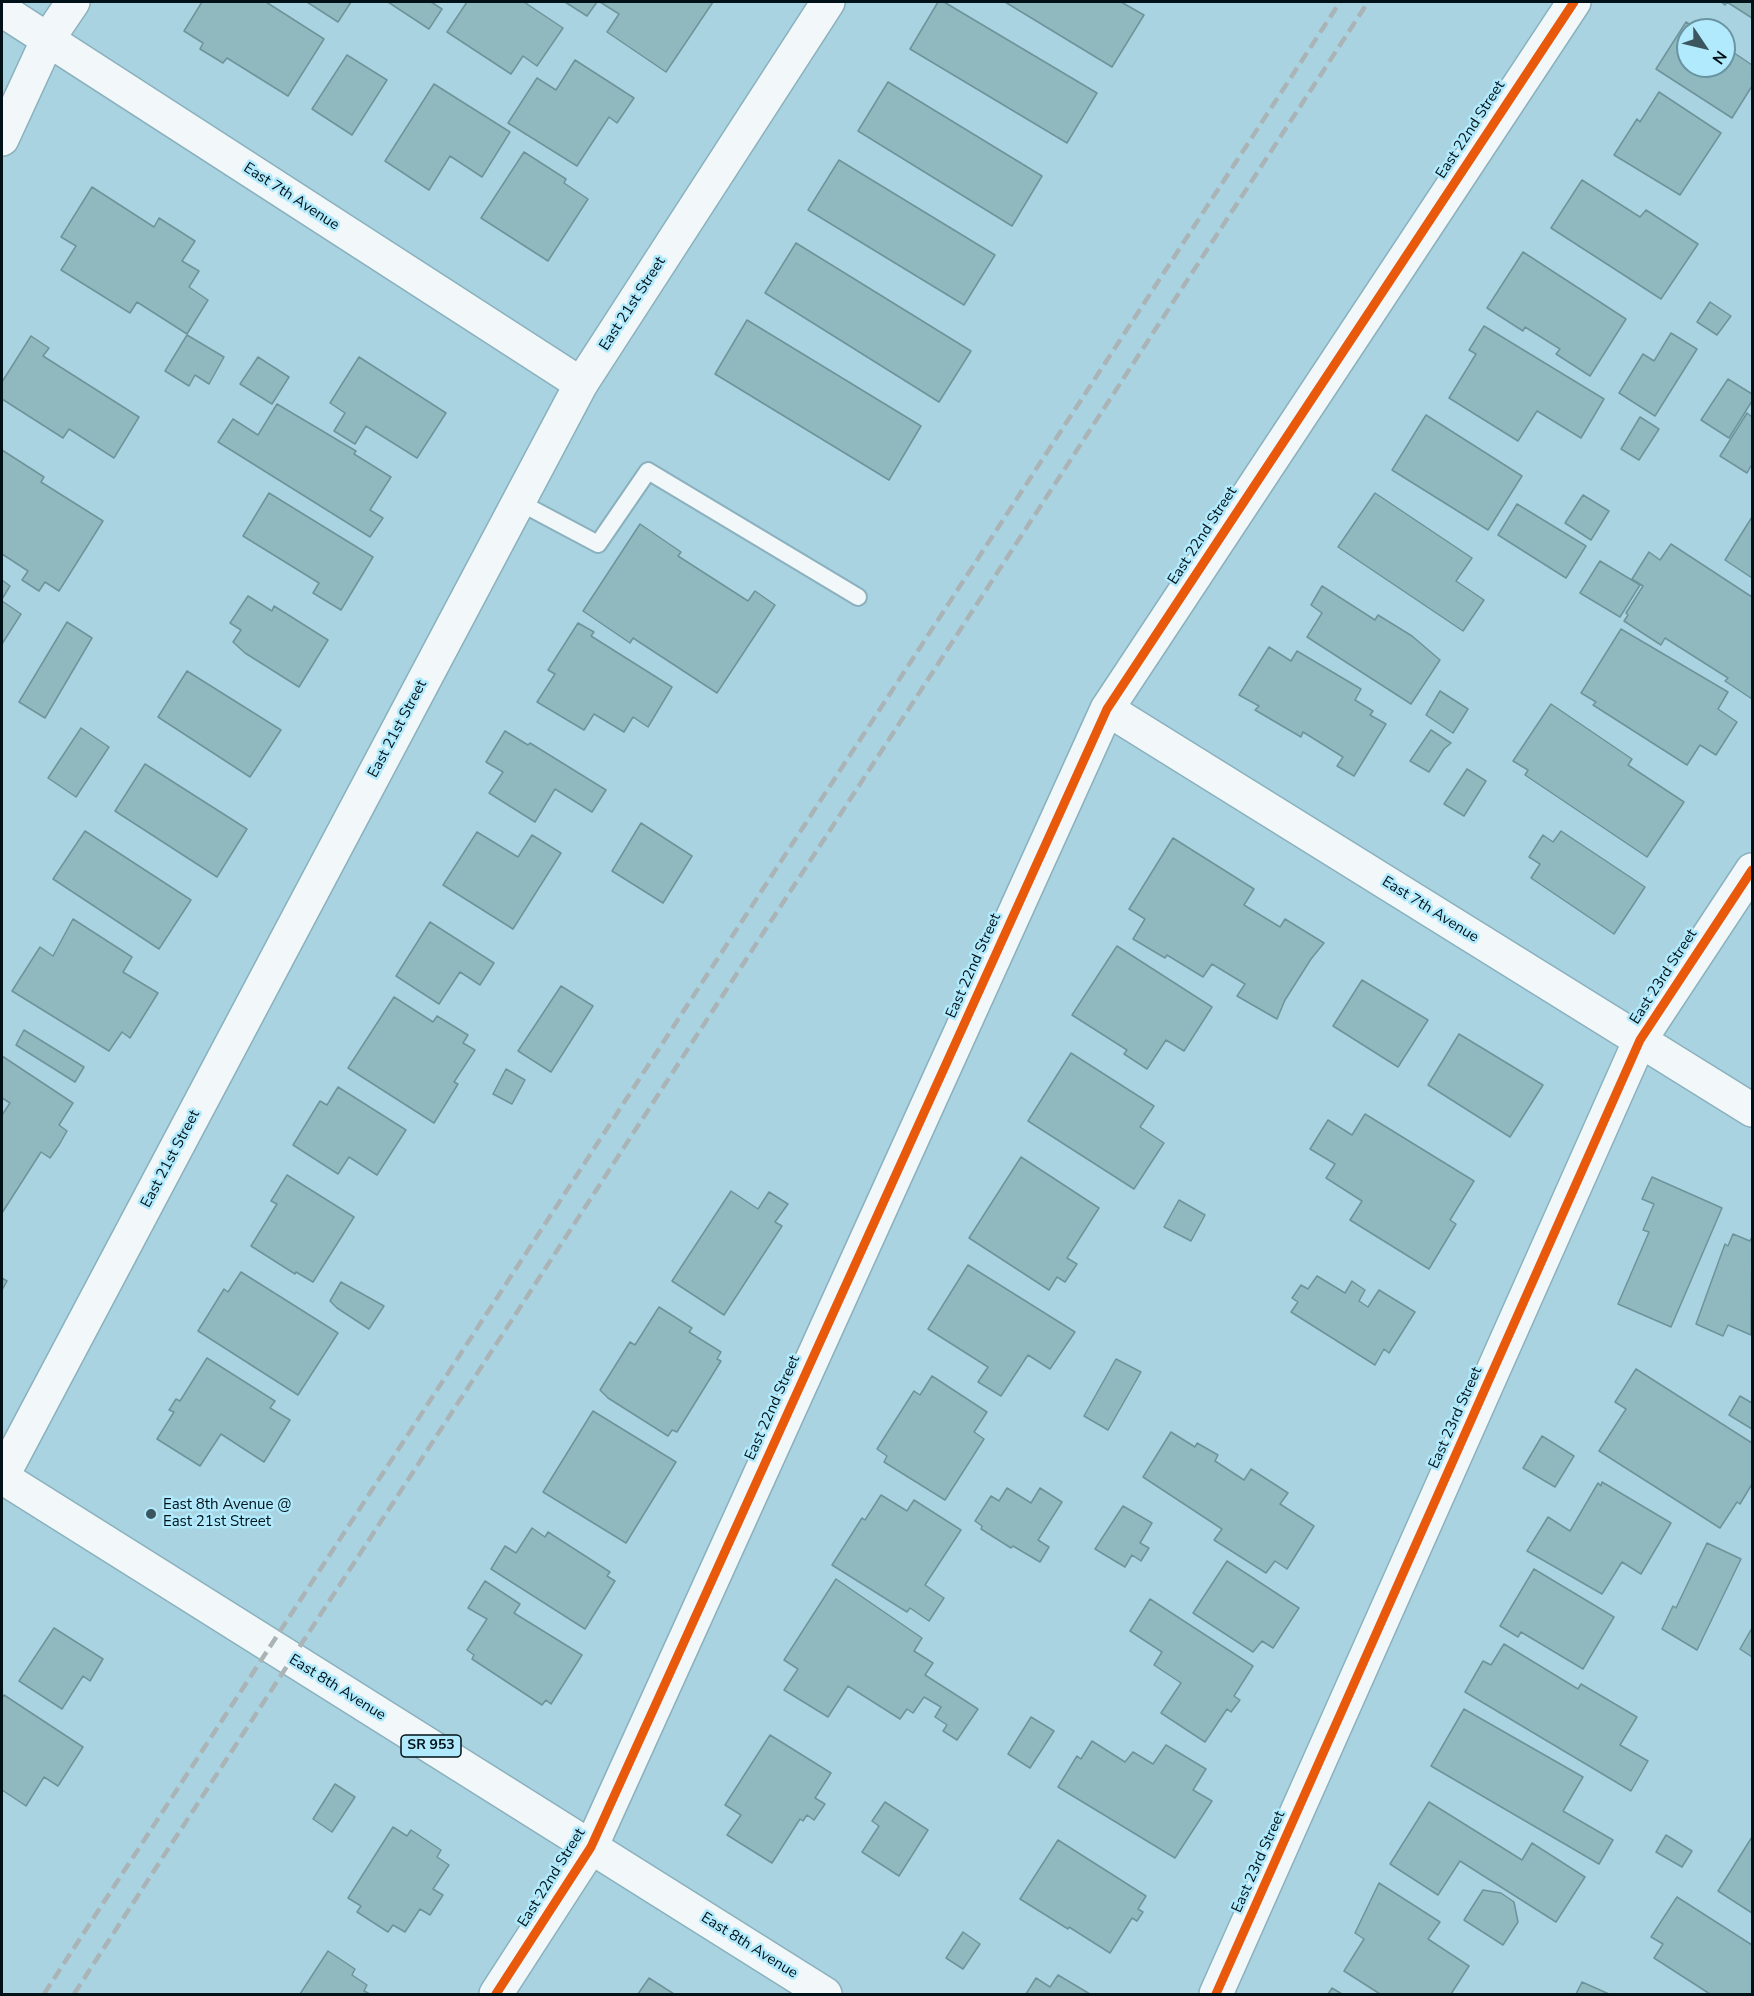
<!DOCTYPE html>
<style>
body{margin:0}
#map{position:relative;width:1754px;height:1996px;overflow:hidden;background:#a9d3e1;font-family:"Nunito Sans",sans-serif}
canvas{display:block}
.frame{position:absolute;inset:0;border:3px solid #001218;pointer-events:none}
.north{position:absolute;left:1676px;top:18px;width:60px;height:60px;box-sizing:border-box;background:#b1eafc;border:2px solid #6a94a1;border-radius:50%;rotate:125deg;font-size:16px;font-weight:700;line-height:24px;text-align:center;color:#001218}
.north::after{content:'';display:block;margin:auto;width:21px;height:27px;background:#3b565e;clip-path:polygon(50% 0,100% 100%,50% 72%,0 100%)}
</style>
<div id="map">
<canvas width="1754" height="1996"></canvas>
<div class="frame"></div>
<div class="north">N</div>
</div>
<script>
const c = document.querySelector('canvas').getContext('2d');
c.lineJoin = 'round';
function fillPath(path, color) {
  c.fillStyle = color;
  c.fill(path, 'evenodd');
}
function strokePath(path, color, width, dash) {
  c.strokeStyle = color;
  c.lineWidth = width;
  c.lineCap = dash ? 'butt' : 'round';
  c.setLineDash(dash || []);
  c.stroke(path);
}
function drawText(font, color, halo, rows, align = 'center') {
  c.font = font + ' "Nunito Sans",sans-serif';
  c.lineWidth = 5;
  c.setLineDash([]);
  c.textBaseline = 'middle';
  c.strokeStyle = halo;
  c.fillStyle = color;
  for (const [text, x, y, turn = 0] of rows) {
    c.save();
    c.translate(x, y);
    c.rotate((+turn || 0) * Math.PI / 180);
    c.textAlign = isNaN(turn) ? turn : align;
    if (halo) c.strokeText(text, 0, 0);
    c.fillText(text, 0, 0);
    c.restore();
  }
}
const building = new Path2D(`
 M 202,2 L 266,2 L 324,39 L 288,96 L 227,58 L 223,63 L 200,49 L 203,43 L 184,31 Z
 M 307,2 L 351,2 L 338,22 Z
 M 388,2 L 431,2 L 442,9 L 429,29 Z
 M 467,2 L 524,2 L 563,28 L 537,66 L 523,56 L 511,74 L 447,32 Z
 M 565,2 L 597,2 L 587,16 Z
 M 600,2 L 713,2 L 666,72 L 607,32 L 619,14 Z
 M 938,2 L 944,2 L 1097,93 L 1067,143 L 910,49 Z
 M 1005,2 L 1121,2 L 1144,15 L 1112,67 Z
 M 1721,2 L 1752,2 L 1752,18 L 1727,2 L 1725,5 Z
 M 1686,22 L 1699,30 L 1688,30 L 1688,66 L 1724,66 L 1724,46 L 1752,65 L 1752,86 L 1732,118 L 1656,69 Z
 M 347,55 L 387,80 L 352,135 L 312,109 Z
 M 575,60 L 634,98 L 617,123 L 609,117 L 577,166 L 508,123 L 537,78 L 556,90 Z
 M 888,82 L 1042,176 L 1012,226 L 858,131 Z
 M 434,84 L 510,132 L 482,177 L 450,156 L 429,190 L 385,161 Z
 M 1659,92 L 1721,133 L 1680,195 L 1614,155 L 1637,119 L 1640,122 Z
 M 524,152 L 566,179 L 564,183 L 588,199 L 548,261 L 481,218 Z
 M 839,160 L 995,255 L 964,305 L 808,210 Z
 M 1582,180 L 1640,217 L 1646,210 L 1698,244 L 1661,299 L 1551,228 Z
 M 92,187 L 154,227 L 159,218 L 195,241 L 182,261 L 199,271 L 189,287 L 208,300 L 187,334 L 137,302 L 130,313 L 61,270 L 76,246 L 61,237 Z
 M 796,243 L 971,351 L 939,402 L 765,293 Z
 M 1523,252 L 1626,319 L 1590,376 L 1556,354 L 1560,349 L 1525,327 L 1523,331 L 1487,308 Z
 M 1710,302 L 1731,316 L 1717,335 L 1697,322 Z
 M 747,320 L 921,426 L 889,480 L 715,374 Z
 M 1484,326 L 1604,399 L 1581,438 L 1537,411 L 1518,441 L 1449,398 L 1476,354 L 1469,350 Z
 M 1671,333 L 1697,349 L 1655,416 L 1619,393 L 1643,354 L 1654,361 Z
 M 187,335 L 224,357 L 209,384 L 195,375 L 189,386 L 165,371 Z
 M 31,336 L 49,348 L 43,356 L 139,417 L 114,458 L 69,429 L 63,438 L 2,399 L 2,382 Z
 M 258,357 L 289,377 L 272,404 L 240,384 Z
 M 359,357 L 446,413 L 417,458 L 366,426 L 355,444 L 334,431 L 345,413 L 330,403 Z
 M 1728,379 L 1752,394 L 1752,401 L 1729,438 L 1701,420 Z
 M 277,404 L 356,451 L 354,454 L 391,477 L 370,510 L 383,518 L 370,537 L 218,442 L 233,419 L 258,435 Z
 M 1747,413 L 1752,417 L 1752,464 L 1747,473 L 1720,456 Z
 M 1426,415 L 1522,476 L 1488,530 L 1392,470 Z
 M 1640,417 L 1659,429 L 1639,460 L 1621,449 Z
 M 2,450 L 44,477 L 41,482 L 103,521 L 59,591 L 45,582 L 39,591 L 22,580 L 28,571 L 2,554 Z
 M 269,493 L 373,557 L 341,610 L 313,593 L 319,583 L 243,536 Z
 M 1375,493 L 1472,558 L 1456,581 L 1484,600 L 1463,631 L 1338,547 Z
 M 1583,495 L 1609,511 L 1591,540 L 1565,523 Z
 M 1517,504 L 1586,546 L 1566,578 L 1498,535 Z
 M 1752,517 L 1752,578 L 1725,560 Z
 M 640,524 L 681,552 L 678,556 L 748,601 L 755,591 L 775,605 L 717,693 L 633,638 L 630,643 L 583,611 Z
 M 1671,544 L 1752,597 L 1752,699 L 1725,681 L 1728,678 L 1665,638 L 1661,645 L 1624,621 L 1628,615 L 1626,613 L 1643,586 L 1632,579 L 1649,552 L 1660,560 Z
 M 1600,561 L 1640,585 L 1620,617 L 1580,593 Z
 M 2,580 L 10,586 L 2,599 Z
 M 1322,586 L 1375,620 L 1378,615 L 1412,636 L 1440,660 L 1411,704 L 1307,637 L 1322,613 L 1311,605 Z
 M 248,596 L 272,611 L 274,606 L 328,640 L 299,687 L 245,653 L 233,642 L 241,630 L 230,623 Z
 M 2,601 L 21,614 L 2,644 Z
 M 67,622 L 92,638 L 45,718 L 19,702 Z
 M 578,623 L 594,632 L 591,636 L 672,687 L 648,727 L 633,717 L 624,732 L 594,714 L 584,730 L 537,702 L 555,674 L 548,670 Z
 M 1621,629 L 1728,692 L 1718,709 L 1737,722 L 1716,755 L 1700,745 L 1687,765 L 1593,705 L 1596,702 L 1581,693 Z
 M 1269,647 L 1291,661 L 1297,651 L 1361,689 L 1355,700 L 1373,711 L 1370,715 L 1386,724 L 1354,776 L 1337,766 L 1343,757 L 1303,732 L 1301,737 L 1255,710 L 1259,706 L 1239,695 Z
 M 187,671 L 281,730 L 250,777 L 158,717 Z
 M 1440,691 L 1468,709 L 1453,733 L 1426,715 Z
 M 1551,704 L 1632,759 L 1628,765 L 1684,802 L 1647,857 L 1525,775 L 1528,770 L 1513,761 Z
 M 81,728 L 109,747 L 76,797 L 48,778 Z
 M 1431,730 L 1451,743 L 1444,749 L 1429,772 L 1410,761 Z
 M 505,731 L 528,745 L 530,743 L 606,790 L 592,812 L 555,789 L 535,822 L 489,793 L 503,772 L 486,762 Z
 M 145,764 L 247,829 L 217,877 L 115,811 Z
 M 1467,769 L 1486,781 L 1464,816 L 1444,804 Z
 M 641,823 L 692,856 L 663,903 L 612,871 Z
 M 85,831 L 191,900 L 159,949 L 53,879 Z
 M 1561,831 L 1645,887 L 1614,934 L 1531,878 L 1540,864 L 1529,857 L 1543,835 L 1553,842 Z
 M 477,832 L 518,857 L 532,835 L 561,853 L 513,929 L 443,885 Z
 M 1173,838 L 1254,889 L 1244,905 L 1280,927 L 1285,919 L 1324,943 L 1311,959 L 1285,1000 L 1277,1019 L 1237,996 L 1245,984 L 1212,964 L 1203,977 L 1167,955 L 1165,958 L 1133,939 L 1145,919 L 1129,909 Z
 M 73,919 L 132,957 L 123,972 L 158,993 L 130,1038 L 122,1032 L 109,1051 L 12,991 L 40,947 L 53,956 Z
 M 430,922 L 494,963 L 480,985 L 460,972 L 439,1004 L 396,976 Z
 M 1117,946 L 1212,1007 L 1184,1051 L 1166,1040 L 1147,1069 L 1124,1054 L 1127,1050 L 1072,1015 Z
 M 1362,980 L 1428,1020 L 1398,1067 L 1333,1026 Z
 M 561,986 L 593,1006 L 551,1072 L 518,1051 Z
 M 394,997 L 433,1022 L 437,1016 L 468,1035 L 463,1043 L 475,1050 L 454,1082 L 458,1084 L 434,1123 L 348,1068 Z
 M 24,1030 L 84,1067 L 75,1082 L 16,1045 Z
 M 1459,1034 L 1543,1085 L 1510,1137 L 1428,1085 Z
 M 1071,1053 L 1154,1106 L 1140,1127 L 1164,1143 L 1134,1189 L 1028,1121 Z
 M 2,1056 L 73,1103 L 59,1125 L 67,1131 L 59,1145 L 50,1158 L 41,1152 L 2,1213 L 2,1115 L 10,1103 L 2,1098 Z
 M 506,1069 L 525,1080 L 512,1104 L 493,1094 Z
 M 338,1087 L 406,1130 L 377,1175 L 349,1157 L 338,1174 L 293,1145 L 320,1101 L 327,1105 Z
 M 1365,1114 L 1474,1181 L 1450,1220 L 1456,1224 L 1429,1269 L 1350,1220 L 1362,1201 L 1326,1178 L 1335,1164 L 1310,1149 L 1328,1120 L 1352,1135 Z
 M 1021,1157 L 1099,1208 L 1067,1258 L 1077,1264 L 1065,1282 L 1057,1277 L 1049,1290 L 969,1238 Z
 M 287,1175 L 354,1217 L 313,1282 L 296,1272 L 295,1274 L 251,1246 L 277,1204 L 271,1201 Z
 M 1652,1177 L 1722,1208 L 1671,1327 L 1618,1304 L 1649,1232 L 1643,1230 L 1654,1204 L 1642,1199 Z
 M 731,1191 L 758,1209 L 769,1192 L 788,1204 L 775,1222 L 782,1226 L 724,1315 L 672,1281 Z
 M 1179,1200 L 1205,1215 L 1191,1241 L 1164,1227 Z
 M 1733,1234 L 1750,1241 L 1752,1237 L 1751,1335 L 1728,1325 L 1723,1336 L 1696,1324 L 1725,1244 L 1728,1246 Z
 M 968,1265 L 1075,1332 L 1050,1369 L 1028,1355 L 1001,1396 L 978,1382 L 988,1367 L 928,1329 Z
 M 241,1272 L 338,1333 L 298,1395 L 198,1331 L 224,1289 L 228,1292 Z
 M 1317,1276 L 1345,1293 L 1352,1281 L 1359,1286 L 1365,1290 L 1359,1301 L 1368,1307 L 1379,1290 L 1415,1312 L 1389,1353 L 1384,1349 L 1375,1365 L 1291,1312 L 1298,1302 L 1292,1298 L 1301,1285 L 1308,1289 Z
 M 2,1278 L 7,1281 L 2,1290 Z
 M 341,1282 L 384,1306 L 369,1329 L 337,1308 L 330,1301 Z
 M 659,1307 L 692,1328 L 689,1332 L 721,1352 L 717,1359 L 721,1361 L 677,1432 L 672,1430 L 668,1436 L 608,1398 L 600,1390 L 630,1342 L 635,1345 Z
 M 207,1358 L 275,1401 L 270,1408 L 290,1420 L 264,1462 L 221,1434 L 200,1466 L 157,1439 L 174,1412 L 169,1410 L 176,1399 L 180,1401 Z
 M 1116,1359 L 1141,1372 L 1108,1430 L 1084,1416 Z
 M 1636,1369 L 1752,1443 L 1752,1484 L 1740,1504 L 1737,1502 L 1720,1528 L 1599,1451 L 1626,1409 L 1615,1402 Z
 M 932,1376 L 987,1412 L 974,1432 L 984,1439 L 945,1500 L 884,1462 L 887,1456 L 877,1449 L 914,1391 L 920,1395 Z
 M 1740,1396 L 1752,1403 L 1752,1429 L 1729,1415 Z
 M 593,1411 L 676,1462 L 626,1543 L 543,1492 Z
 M 1171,1432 L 1195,1447 L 1197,1443 L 1218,1455 L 1215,1461 L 1244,1480 L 1251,1469 L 1288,1493 L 1280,1504 L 1314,1526 L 1287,1569 L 1275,1561 L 1266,1573 L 1214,1540 L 1222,1529 L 1143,1477 Z
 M 1542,1436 L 1574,1456 L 1555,1487 L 1523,1468 Z
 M 1602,1482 L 1671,1523 L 1641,1574 L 1622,1562 L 1602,1594 L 1527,1551 L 1548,1517 L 1570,1531 L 1598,1483 L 1601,1486 Z
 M 1007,1488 L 1031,1503 L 1040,1488 L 1062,1502 L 1038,1540 L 1049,1547 L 1040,1562 L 1013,1546 L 1011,1548 L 981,1529 L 982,1526 L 975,1521 L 991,1496 L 999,1501 Z
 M 881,1495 L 907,1511 L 914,1500 L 961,1530 L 925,1585 L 944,1598 L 929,1621 L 910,1608 L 907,1612 L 832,1565 L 862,1518 L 865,1520 Z
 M 1123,1506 L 1152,1523 L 1140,1543 L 1149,1548 L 1141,1561 L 1132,1555 L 1125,1567 L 1095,1549 Z
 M 532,1528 L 545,1537 L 548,1532 L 610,1572 L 607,1576 L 615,1581 L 585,1629 L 491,1569 L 505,1546 L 516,1553 Z
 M 1707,1543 L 1741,1559 L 1697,1650 L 1662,1629 L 1673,1606 L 1676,1608 Z
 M 1227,1561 L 1299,1608 L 1273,1648 L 1262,1641 L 1253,1652 L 1193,1613 Z
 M 1534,1569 L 1614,1617 L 1583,1669 L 1521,1632 L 1518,1637 L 1500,1626 Z
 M 836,1579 L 922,1638 L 914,1651 L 933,1663 L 925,1675 L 978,1709 L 957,1740 L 943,1731 L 947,1725 L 935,1717 L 941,1707 L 924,1697 L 913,1713 L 907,1709 L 900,1719 L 848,1686 L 828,1717 L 784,1690 L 798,1669 L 784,1660 Z
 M 485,1581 L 520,1604 L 514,1613 L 582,1655 L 551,1704 L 546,1700 L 542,1705 L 472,1659 L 474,1655 L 467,1650 L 487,1619 L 468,1608 Z
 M 1150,1599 L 1253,1666 L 1234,1696 L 1240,1700 L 1231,1712 L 1227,1709 L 1205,1742 L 1161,1713 L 1181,1683 L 1154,1665 L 1162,1652 L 1130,1631 Z
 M 54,1628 L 103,1659 L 90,1681 L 83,1676 L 62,1709 L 19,1681 Z
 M 1752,1628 L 1752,1657 L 1740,1649 Z
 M 1504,1644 L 1578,1689 L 1581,1684 L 1637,1717 L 1620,1745 L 1648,1761 L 1631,1791 L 1465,1692 L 1483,1661 L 1491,1665 Z
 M 4,1695 L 83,1747 L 58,1786 L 44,1777 L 26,1806 L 2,1790 L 2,1698 Z
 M 1464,1709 L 1583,1777 L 1563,1811 L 1613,1840 L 1599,1864 L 1431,1766 Z
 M 1031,1717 L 1054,1731 L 1030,1768 L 1008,1754 Z
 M 770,1735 L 831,1773 L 815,1798 L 825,1804 L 814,1820 L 807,1815 L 803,1821 L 800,1819 L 772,1863 L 727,1835 L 741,1815 L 725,1805 Z
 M 1092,1741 L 1125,1762 L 1133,1752 L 1153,1764 L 1166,1745 L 1206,1769 L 1193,1790 L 1212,1801 L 1175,1858 L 1058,1787 L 1077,1756 L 1081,1759 Z
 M 335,1784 L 355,1797 L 332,1832 L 313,1819 Z
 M 885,1802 L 928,1830 L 899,1876 L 862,1852 L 879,1826 L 872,1821 Z
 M 1429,1802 L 1522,1860 L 1532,1843 L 1585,1877 L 1556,1922 L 1460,1861 L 1438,1895 L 1390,1864 Z
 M 393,1827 L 407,1836 L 411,1830 L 441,1850 L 437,1857 L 449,1865 L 433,1889 L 443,1895 L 430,1915 L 420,1909 L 405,1932 L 393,1925 L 388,1932 L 357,1912 L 361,1906 L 348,1898 Z
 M 1666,1835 L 1692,1851 L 1682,1867 L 1656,1852 Z
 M 1752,1837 L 1752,1913 L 1718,1891 Z
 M 1058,1840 L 1146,1896 L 1138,1909 L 1143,1912 L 1137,1921 L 1132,1918 L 1110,1953 L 1069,1927 L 1068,1929 L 1020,1899 Z
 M 1379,1883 L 1440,1922 L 1428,1939 L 1469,1966 L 1451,1994 L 1380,1994 L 1344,1971 L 1364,1939 L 1355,1933 Z
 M 1483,1890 L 1501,1893 L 1514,1902 L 1518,1922 L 1503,1945 L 1464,1920 Z
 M 1677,1897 L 1752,1945 L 1752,1994 L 1710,1994 L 1654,1958 L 1663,1944 L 1651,1937 Z
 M 963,1932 L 980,1944 L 963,1969 L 946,1958 Z
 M 328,1951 L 355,1969 L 352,1975 L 367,1985 L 364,1991 L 370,1994 L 300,1994 Z
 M 1058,1975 L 1090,1994 L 1026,1994 L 1036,1978 L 1050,1987 Z
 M 649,1978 L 674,1994 L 638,1994 Z
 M 1582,1982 L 1609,1994 L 1576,1994 Z
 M 1332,1988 L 1342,1994 L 1328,1994 Z`);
const lane = new Path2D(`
 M 519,502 L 598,544 L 648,471 L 858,597`);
const street = new Path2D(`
 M 2,10 L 581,384
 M 2,139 L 48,39 L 73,2
 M 1107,709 L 1752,1110
 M 496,1994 L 591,1847 L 1107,709 L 1574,2
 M 1216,1994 L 1640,1040 L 1752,870`);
const secondary = new Path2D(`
 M 2,1477 L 581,384 L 828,2`);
const primary = new Path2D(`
 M 2,1477 L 825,1994`);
const rail = new Path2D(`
 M 44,1994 L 1340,2
 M 74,1994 L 1368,2`);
const cycleway = new Path2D(`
 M 496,1994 L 591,1847 L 1107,709 L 1574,2
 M 1216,1994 L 1640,1040 L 1752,870`);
const markers = [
 [151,1514,6,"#3b565e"]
];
const shields = [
 [431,1746,60]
];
const shieldNames = [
 ["SR 953",431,1746]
];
const streetNames = [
 ["East 22nd Street",1471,130,-57],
 ["East 7th Avenue",291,197,33],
 ["East 21st Street",633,304,-57],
 ["East 22nd Street",1203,536,-57],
 ["East 21st Street",398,729,-62],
 ["East 7th Avenue",1430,910,32],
 ["East 22nd Street",974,966,-66],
 ["East 23rd Street",1664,977,-57],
 ["East 21st Street",171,1159,-62],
 ["East 22nd Street",773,1408,-66],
 ["East 23rd Street",1456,1418,-66],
 ["East 8th Avenue",337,1688,32],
 ["East 23rd Street",1259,1862,-66],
 ["East 22nd Street",552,1878,-58],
 ["East 8th Avenue",749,1946,32]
];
const poiNames = [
 ["East 8th Avenue @",163,1505],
 ["East 21st Street",163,1522]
];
fillPath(building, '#8fb9bf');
strokePath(building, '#6e939a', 1.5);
strokePath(lane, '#8ab1bd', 20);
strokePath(street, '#8ab1bd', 36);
strokePath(secondary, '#8ab1bd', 36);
strokePath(primary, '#8ab1bd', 36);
strokePath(lane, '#f2f8fa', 16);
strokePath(street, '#f2f8fa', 33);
strokePath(secondary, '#f2f8fa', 33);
strokePath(primary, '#f2f8fa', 33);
strokePath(rail, '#aab4b7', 4.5, [12, 6]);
strokePath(cycleway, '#e8590c', 9);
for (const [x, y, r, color] of markers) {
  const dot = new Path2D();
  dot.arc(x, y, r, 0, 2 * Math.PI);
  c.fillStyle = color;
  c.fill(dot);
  strokePath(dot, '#b1eafc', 2);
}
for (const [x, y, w] of shields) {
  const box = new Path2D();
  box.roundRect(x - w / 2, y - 11, w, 22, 4.5);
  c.fillStyle = '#b1eafc';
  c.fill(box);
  strokePath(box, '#001218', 1.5);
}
drawText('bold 14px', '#001218', null, shieldNames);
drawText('15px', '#001218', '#b1eafc', streetNames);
drawText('15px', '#001218', '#b1eafc', poiNames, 'left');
</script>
